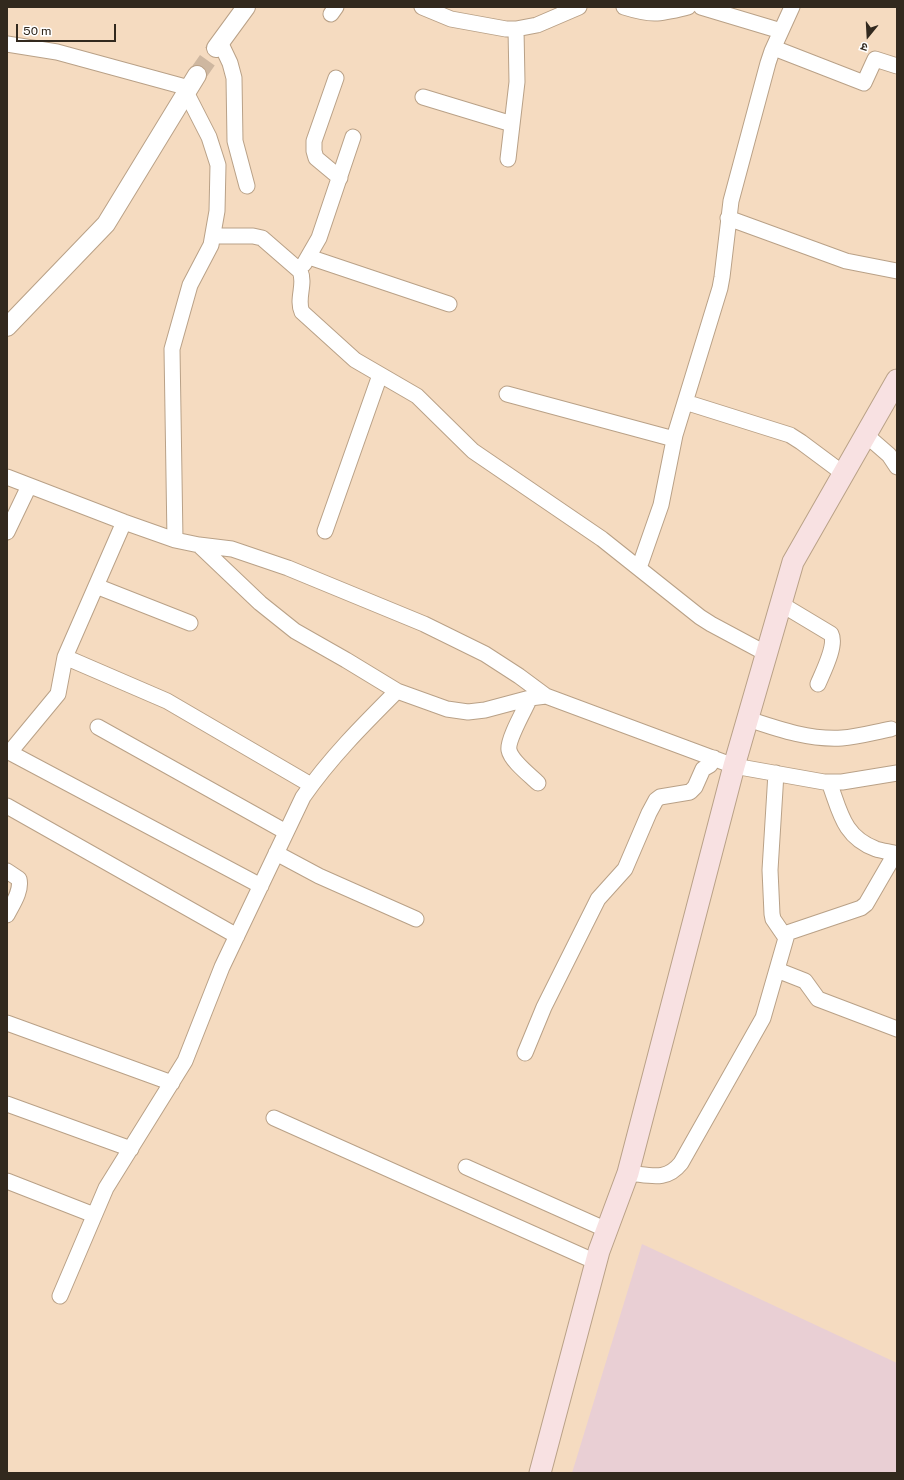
<!DOCTYPE html>
<meta charset="utf-8">
<style>
body{margin:0}
#map{position:relative;width:904px;height:1480px;overflow:hidden;background:#f5dbc0;font-family:"Public Sans","Noto Sans Devanagari",sans-serif}
canvas{display:block}
.frame{position:absolute;inset:0;border:8px solid #32291e;pointer-events:none}
.north{position:absolute;left:848px;top:16px;width:40px;height:40px;-webkit-text-stroke:3px #fff;paint-order:stroke;rotate:198deg;font-size:11px;font-weight:700;line-height:16px;text-align:center;color:#32291e}
.north::after{content:'';display:block;margin:auto;width:14px;height:18px;background:#32291e;clip-path:polygon(50% 0,100% 100%,50% 72%,0 100%)}
.scale{position:absolute;left:16px;top:24px;width:100px;height:18px;box-sizing:border-box;border:2px solid #32291e;border-top:0;padding-left:5px;font-size:12px;line-height:14px;white-space:nowrap;color:#32291e;-webkit-text-stroke:3px #fff;paint-order:stroke}
</style>
<div id="map">
<canvas width="904" height="1480"></canvas>
<div class="frame"></div>
<div class="north">उ</div>
<div class="scale">50 m</div>
</div>
<script>
const c = document.querySelector('canvas').getContext('2d');
c.lineJoin = 'round';
function fillPath(path, color) {
  c.fillStyle = color;
  c.fill(path, 'evenodd');
}
function strokePath(path, color, width, dash) {
  c.strokeStyle = color;
  c.lineWidth = width;
  c.lineCap = dash ? 'butt' : 'round';
  c.setLineDash(dash || []);
  c.stroke(path);
}
const industrial = new Path2D(`
 M 642,1244 L 897,1363 L 897,1473 L 572,1473 Z`);
const tertiaryTunnel = new Path2D(`
 M 197,75 L 216,48`);
const minor = new Path2D(`
 M 422,7 L 451,19 L 506,29 L 516,29 L 537,25 L 579,7
 M 624,7 C 653,16 659,14 688,7
 M 701,7 L 781,31
 M 331,14 L 336,7
 M 220,42 L 230,63 L 234,78 L 235,141 L 247,186
 M 7,44 L 57,52 L 189,88
 M 774,48 L 864,83 L 875,59 L 897,66
 M 336,78 L 314,141 L 314,151 L 316,158 L 340,178
 M 423,97 L 512,124
 M 508,159 L 517,82 L 516,29
 M 728,218 L 846,261 L 897,271
 M 213,236 L 253,236 L 262,238 L 300,271 C 306,284 296,299 302,312 L 355,360 L 417,396 L 473,451 L 602,539 L 700,617 L 711,624 L 767,654
 M 309,257 L 449,304
 M 304,264 L 319,238 L 353,137
 M 507,394 L 674,439
 M 685,402 L 790,435 L 801,442 L 844,474
 M 866,435 L 889,455 L 897,467
 M 7,477 L 124,522 L 175,540 L 199,545 L 260,603 L 295,631 L 346,660 L 397,691 L 447,709 L 468,712 L 485,710 L 530,698 L 546,696 L 734,766 L 824,782 L 842,782 L 897,773
 M 325,531 L 380,375
 M 7,532 L 29,486
 M 175,540 L 172,349 L 190,285 L 211,245 L 217,211 L 218,165 L 209,137 L 186,92
 M 199,545 L 232,549 L 288,568 L 424,624 L 485,654 L 519,676 L 546,696
 M 639,568 L 661,505 L 675,435 L 720,288 L 722,277 L 731,201 L 768,63 L 772,51 L 792,7
 M 96,586 L 190,623
 M 781,604 L 831,634 C 837,645 823,672 818,684
 M 65,657 L 167,701 L 311,785
 M 530,698 C 525,709 507,740 509,750 C 511,761 531,776 538,783
 M 748,719 C 778,729 809,740 842,738 C 858,737 875,732 891,729
 M 98,727 L 286,832
 M 7,751 L 261,886
 M 10,752 L 58,694 L 65,657 L 124,522
 M 829,782 C 840,811 843,837 876,849 C 882,851 890,852 897,854
 M 7,806 L 237,936
 M 276,853 L 319,876 L 416,919
 M 7,871 L 19,879 C 22,891 12,905 7,915
 M 784,934 L 861,908 L 866,904 L 895,854
 M 777,970 L 805,981 L 818,999 L 897,1029
 M 7,1023 L 172,1083
 M 525,1053 L 544,1007 L 598,899 L 625,869 L 649,813 L 656,800 L 660,797 L 690,792 L 695,787 L 703,769 L 710,765 L 714,758
 M 7,1104 L 131,1149
 M 274,1118 L 596,1262
 M 466,1167 L 607,1230
 M 628,1173 C 650,1175 666,1182 681,1163 L 763,1018 L 786,938 L 773,919 L 772,914 L 770,870 L 776,773
 M 7,1181 L 94,1215
 M 60,1296 L 106,1188 L 185,1061 L 222,967 L 303,797 C 330,758 363,725 397,691`);
const tertiary = new Path2D(`
 M 216,48 L 246,7
 M 7,327 L 106,224 L 197,75`);
const secondary = new Path2D(`
 M 540,1473 L 599,1251 L 628,1173 L 734,766 L 793,562 L 897,380`);
fillPath(industrial, '#e9cfd4');
strokePath(tertiaryTunnel, '#ceb7a0', 18, [18, 9]);
strokePath(minor, '#b9a187', 17);
strokePath(tertiary, '#b9a187', 20);
strokePath(secondary, '#b9a187', 23);
strokePath(minor, '#fff', 15);
strokePath(tertiary, '#fff', 18);
strokePath(secondary, '#f8e1e2', 21);
</script>
